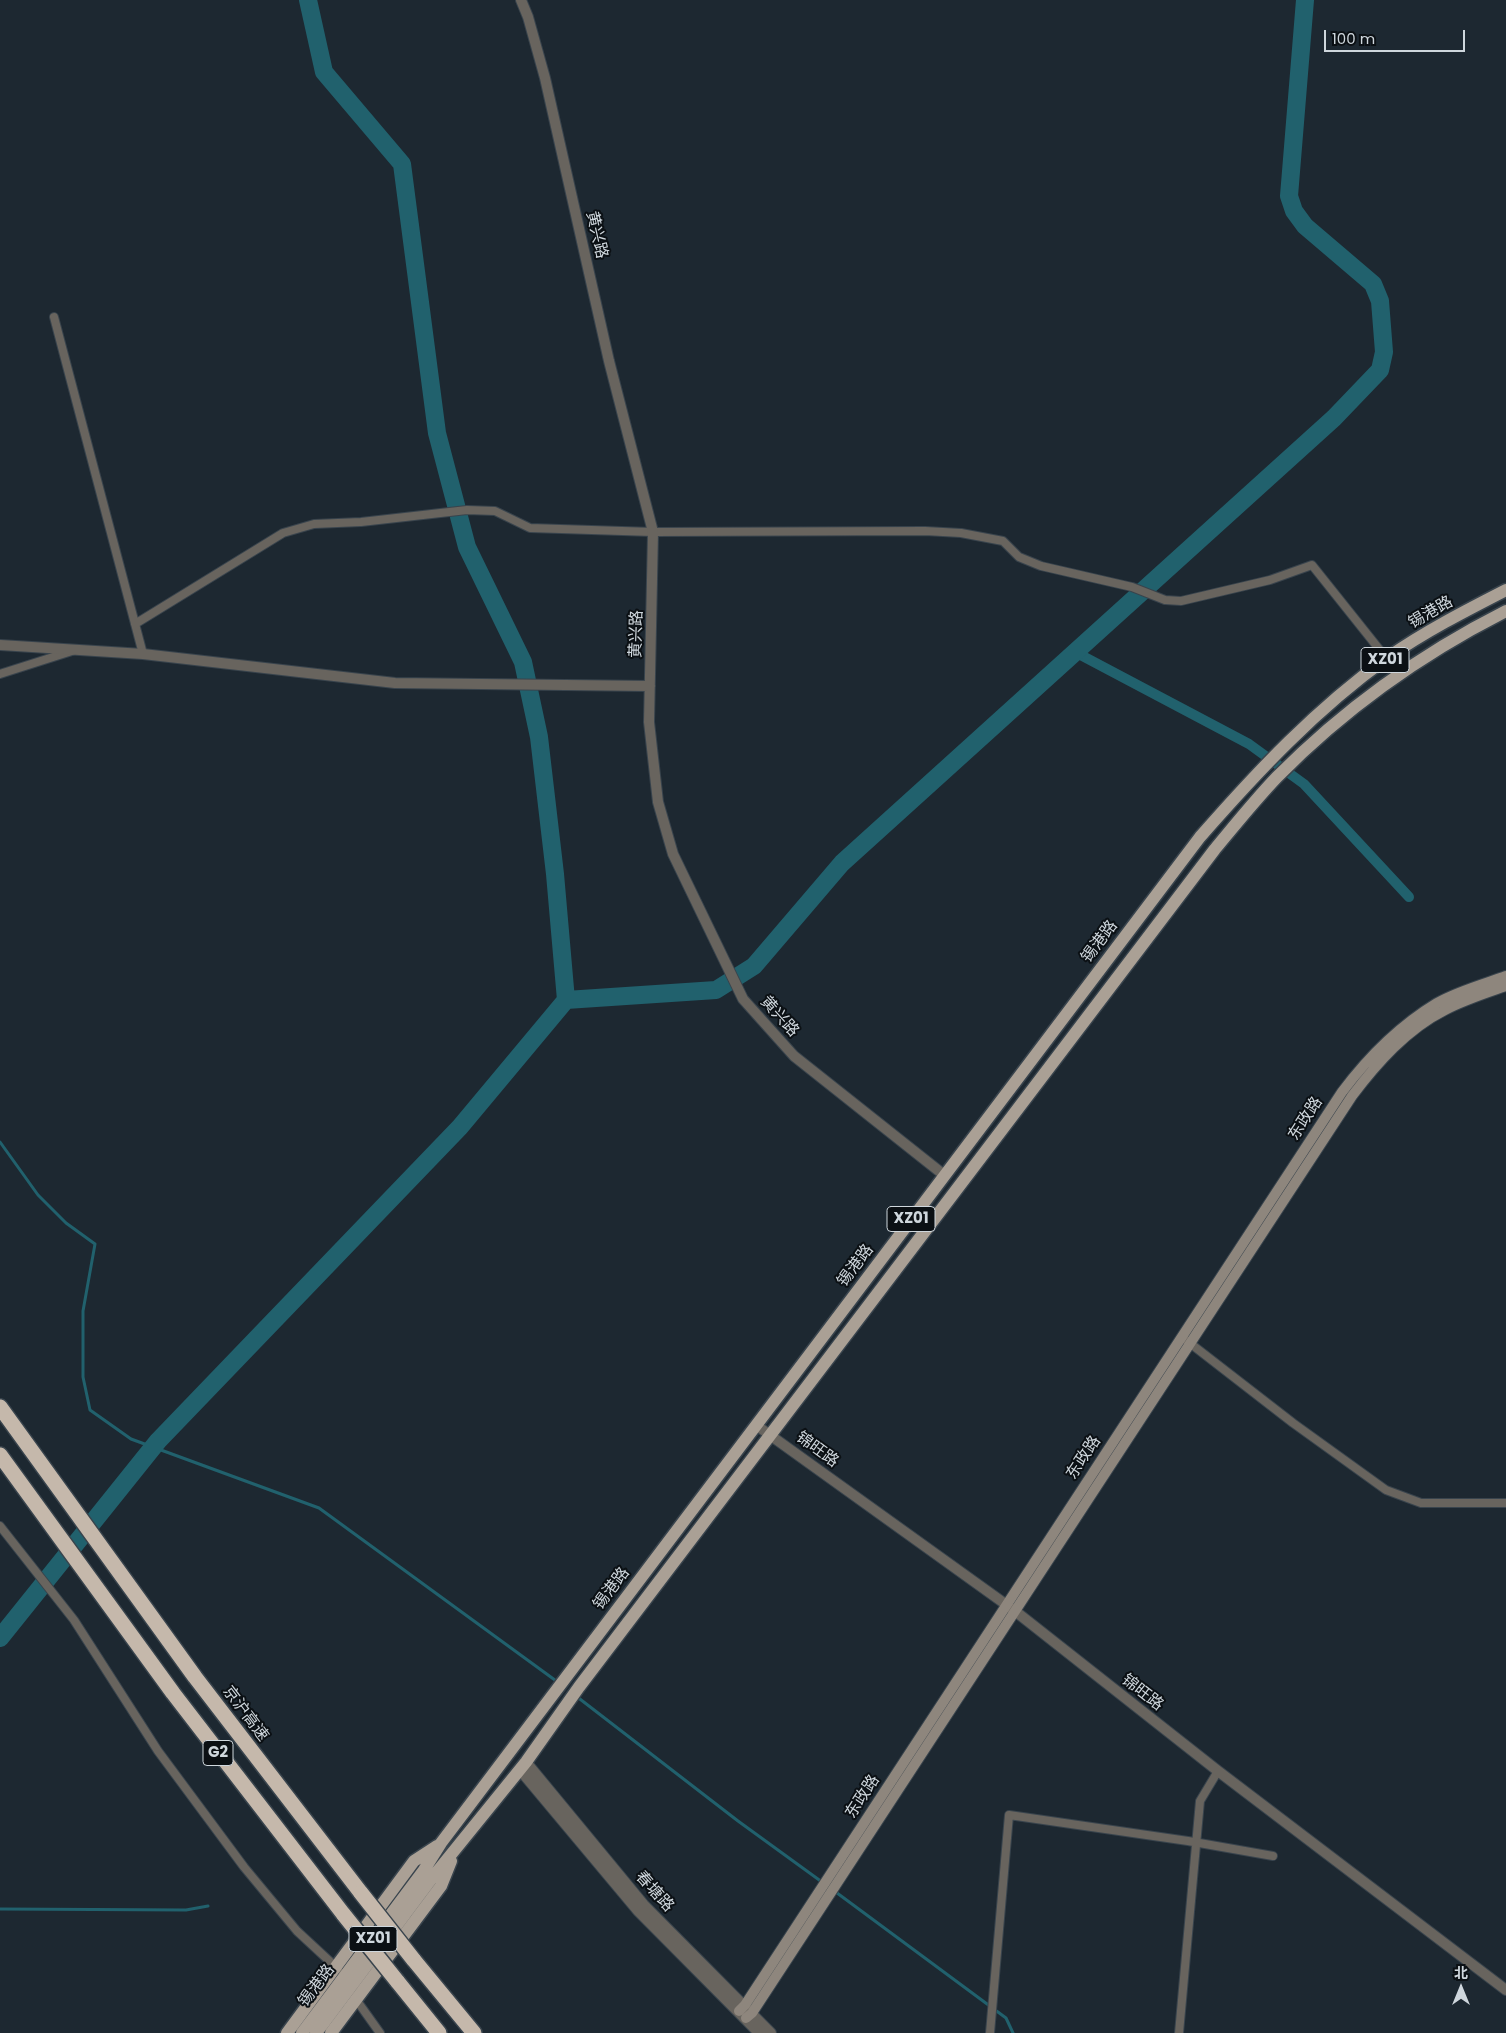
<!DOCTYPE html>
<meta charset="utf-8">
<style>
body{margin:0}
#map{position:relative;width:1506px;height:2033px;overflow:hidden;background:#1d2831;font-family:Poppins,"Noto Sans SC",sans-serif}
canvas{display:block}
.north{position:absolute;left:1436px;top:1963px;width:50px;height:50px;-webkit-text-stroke:4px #0b1014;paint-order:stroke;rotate:0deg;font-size:14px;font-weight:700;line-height:20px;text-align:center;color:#cfd7dd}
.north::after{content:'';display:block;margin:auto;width:18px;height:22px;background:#cfd7dd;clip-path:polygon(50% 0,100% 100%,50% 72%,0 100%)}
.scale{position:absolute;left:1324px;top:30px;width:141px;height:22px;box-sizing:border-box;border:2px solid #cfd7dd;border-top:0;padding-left:6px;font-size:15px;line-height:18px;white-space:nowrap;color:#cfd7dd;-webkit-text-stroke:4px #0b1014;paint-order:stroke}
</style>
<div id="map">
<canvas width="1506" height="2033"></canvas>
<div class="north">北</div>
<div class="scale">100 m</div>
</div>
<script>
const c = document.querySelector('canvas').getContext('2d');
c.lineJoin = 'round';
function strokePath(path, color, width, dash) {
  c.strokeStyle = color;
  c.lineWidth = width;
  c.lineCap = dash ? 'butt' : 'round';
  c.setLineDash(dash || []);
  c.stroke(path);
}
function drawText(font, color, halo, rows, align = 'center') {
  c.font = font + ' Poppins,"Noto Sans SC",sans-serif';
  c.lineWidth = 4;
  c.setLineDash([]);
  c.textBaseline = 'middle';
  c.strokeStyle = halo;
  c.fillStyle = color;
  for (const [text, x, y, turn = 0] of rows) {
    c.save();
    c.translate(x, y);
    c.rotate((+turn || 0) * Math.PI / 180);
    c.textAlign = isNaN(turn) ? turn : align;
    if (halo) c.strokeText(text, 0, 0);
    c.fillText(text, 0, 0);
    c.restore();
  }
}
const stream = new Path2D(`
 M 0,1142 L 38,1195 L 66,1223 L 95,1244 L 83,1311 L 83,1377 L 90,1410 L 131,1439 L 319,1508 L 559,1683
 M 576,1696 L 738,1821 L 822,1882
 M 833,1890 L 1006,2018 L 1013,2033
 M 0,1909 L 186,1910 L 208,1906`);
const canal = new Path2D(`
 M 1075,652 L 1249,744 L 1304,784 L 1409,897`);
const river = new Path2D(`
 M 308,0 L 324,72 L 402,164 L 437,433 L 467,547 L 523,662 L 539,737 L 555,874 L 566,1000
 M 0,1638 L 158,1441 L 460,1127 L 566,1000 L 716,990 L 754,966 L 842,863 L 1334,418 L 1380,370 L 1384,352 L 1380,301 L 1373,284 L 1305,226 L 1294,211 L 1289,196 L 1305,0`);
const minor = new Path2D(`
 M 54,317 L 143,654
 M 135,624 L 283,533 L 314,524 L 361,522 L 467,510 L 495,511 L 530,528 L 653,532 L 925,531 L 961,533 L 1003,541 L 1019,557 L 1041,566 L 1132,587 L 1165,600 L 1181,601 L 1270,580 L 1312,565 L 1387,659
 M 0,674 L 72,651
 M 1182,1337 L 1293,1423 L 1386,1490 L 1421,1503 L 1506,1503
 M 0,1526 L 74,1620 L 158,1751 L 244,1867 L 297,1931 L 338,1969
 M 355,1998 L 380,2033
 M 990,2033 L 1009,1815 L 1188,1841 L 1273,1856
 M 1179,2033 L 1200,1801 L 1218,1771`);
const tertiary = new Path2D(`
 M 521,0 L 528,17 L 545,78 L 609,361 L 653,532 L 649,722 L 658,802 L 673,854 L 743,999 L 794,1056 L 944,1175
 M 0,645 L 143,654 L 395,683 L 650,686
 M 756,1425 L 1015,1611 L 1218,1771 L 1506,1990
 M 526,1762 L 644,1905 L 771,2033
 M 520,1770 L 638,1911 L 759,2033`);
const secondary = new Path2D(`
 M 739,2011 L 745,2005 L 1342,1092 C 1369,1056 1399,1026 1437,1003 C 1458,991 1484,984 1506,976
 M 746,2018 L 752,2013 L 1352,1096 C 1377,1063 1407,1029 1445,1010 C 1464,1000 1486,993 1506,986`);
const primary = new Path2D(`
 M 287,2033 L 414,1861 L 437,1846
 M 302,2033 L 424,1870 L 441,1843 L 1200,837 C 1257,772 1316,709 1387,658 C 1424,632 1465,611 1506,590
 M 316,2033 L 432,1878 L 526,1762 L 579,1687 L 1215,849 C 1235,825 1255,800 1277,777 C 1344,709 1421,654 1506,611
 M 331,2033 L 441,1886 L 451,1861`);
const motorway = new Path2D(`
 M 0,1407 L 195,1677 L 361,1893
 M 0,1455 L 173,1693 L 344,1915
 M 413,1959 L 474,2033
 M 397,1981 L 439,2033`);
const motorwayBridge = new Path2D(`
 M 361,1893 L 413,1959
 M 344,1915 L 397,1981`);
const shields = [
 [1385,660,48],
 [911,1219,48],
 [218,1753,30],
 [373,1939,48]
];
const shieldNames = [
 ["XZ01",1385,660],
 ["XZ01",911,1219],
 ["G2",218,1753],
 ["XZ01",373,1939]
];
const streetNames = [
 ["黄兴路",596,235,77],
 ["锡港路",1431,613,-30],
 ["黄兴路",637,634,-88],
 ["锡港路",1100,942,-53],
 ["黄兴路",779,1017,48],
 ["东政路",1306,1119,-57],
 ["锡港路",856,1266,-53],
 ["锦旺路",817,1450,36],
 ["东政路",1084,1458,-56],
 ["锡港路",612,1589,-53],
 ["锦旺路",1142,1693,38],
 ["京沪高速",245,1714,53],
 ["东政路",863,1797,-57],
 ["春塘路",654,1892,48],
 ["锡港路",317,1986,-53]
];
strokePath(stream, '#21616d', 3);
strokePath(canal, '#21616d', 10);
strokePath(river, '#21616d', 18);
strokePath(minor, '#39444d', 10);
strokePath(tertiary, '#39444d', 12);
strokePath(secondary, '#39444d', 12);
strokePath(primary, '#39444d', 15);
strokePath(motorway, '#39444d', 18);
strokePath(minor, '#68645e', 8);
strokePath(tertiary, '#68645e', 10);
strokePath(secondary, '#8e867d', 10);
strokePath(primary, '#aaa095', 12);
strokePath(motorway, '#c5b8ab', 15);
strokePath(motorwayBridge, '#39444d', 18, []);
strokePath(motorwayBridge, '#c5b8ab', 15);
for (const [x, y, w] of shields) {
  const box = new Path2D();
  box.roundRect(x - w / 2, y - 12.5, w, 25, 4);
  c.fillStyle = '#0b1014';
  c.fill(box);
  strokePath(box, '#cfd7dd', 1);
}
drawText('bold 15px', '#cfd7dd', null, shieldNames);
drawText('16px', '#cfd7dd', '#0b1014', streetNames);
</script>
